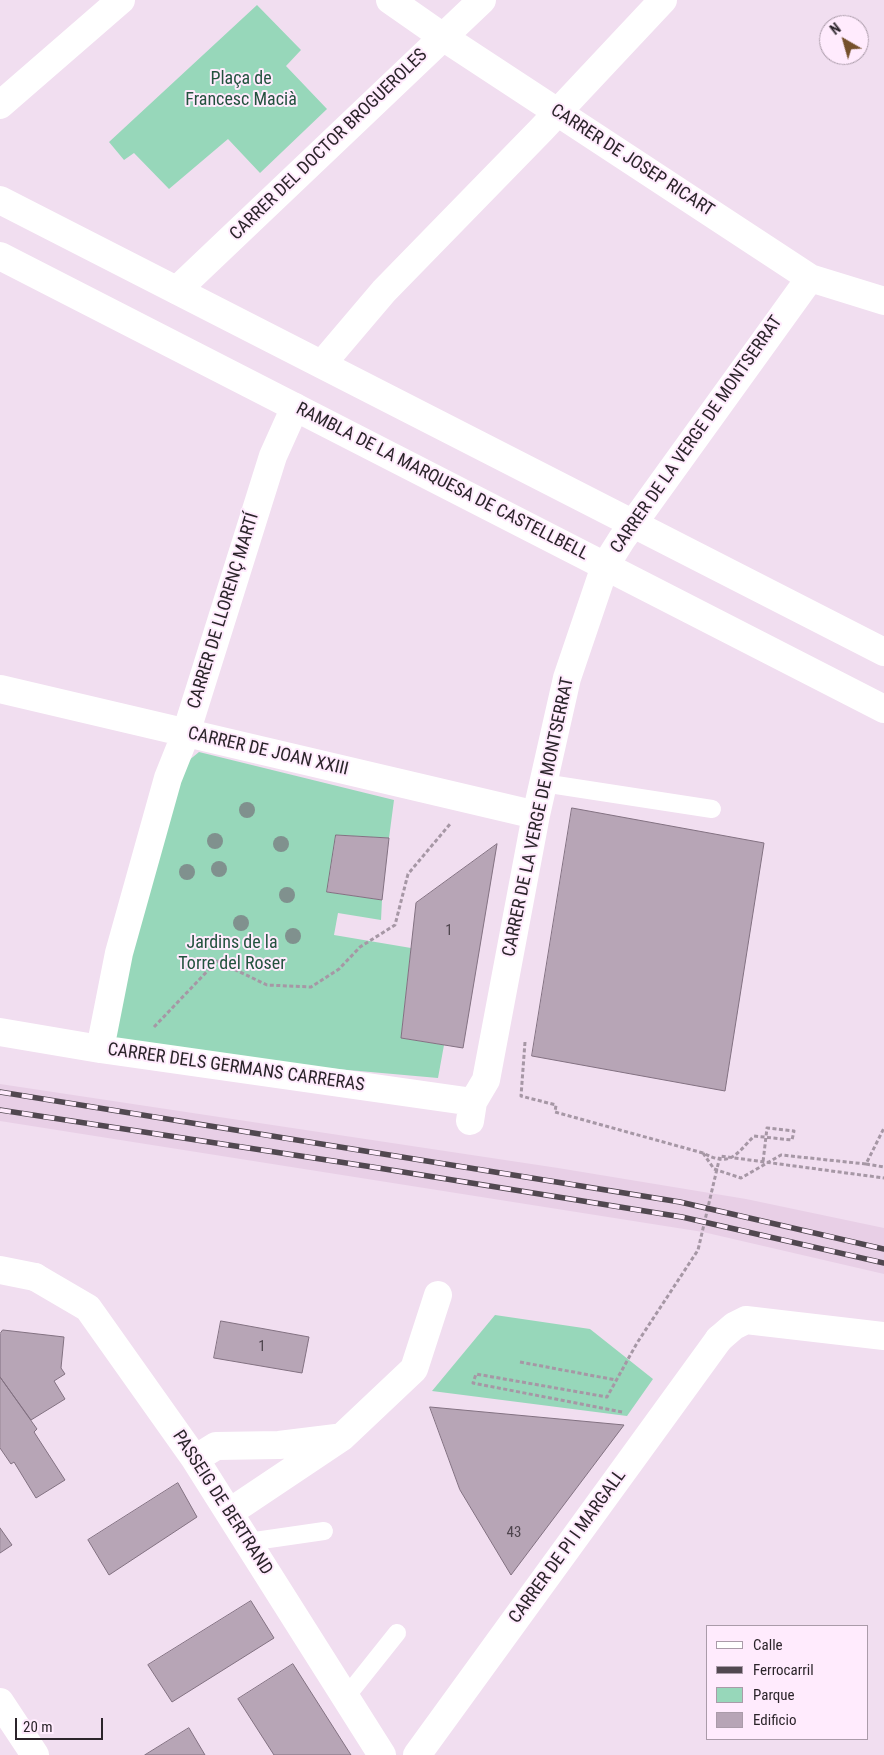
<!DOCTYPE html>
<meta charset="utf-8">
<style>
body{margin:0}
#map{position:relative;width:884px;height:1755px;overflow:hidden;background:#f1def0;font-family:"Roboto Condensed",sans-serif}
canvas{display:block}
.legend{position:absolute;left:706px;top:1625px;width:162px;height:115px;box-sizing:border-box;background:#ffebfd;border:1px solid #aa9ba9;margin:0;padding:6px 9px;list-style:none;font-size:15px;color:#2b242a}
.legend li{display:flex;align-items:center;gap:10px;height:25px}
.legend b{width:25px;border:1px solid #aa9ba9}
.north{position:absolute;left:819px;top:15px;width:50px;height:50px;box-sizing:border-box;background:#ffebfd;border:1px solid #aa9ba9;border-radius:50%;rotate:322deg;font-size:14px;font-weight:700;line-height:20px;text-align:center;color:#2b242a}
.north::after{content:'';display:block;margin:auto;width:18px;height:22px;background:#75502b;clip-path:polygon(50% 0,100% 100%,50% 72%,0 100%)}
.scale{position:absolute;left:15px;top:1718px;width:88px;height:22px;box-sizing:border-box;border:2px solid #2b242a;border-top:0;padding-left:6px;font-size:15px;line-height:18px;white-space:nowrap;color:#2b242a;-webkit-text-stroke:4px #ffebfd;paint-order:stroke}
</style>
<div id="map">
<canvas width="884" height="1755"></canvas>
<ul class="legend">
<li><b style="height:6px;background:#fff"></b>Calle</li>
<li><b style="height:6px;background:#514850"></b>Ferrocarril</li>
<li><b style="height:14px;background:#97d7ba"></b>Parque</li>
<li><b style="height:14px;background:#b7a5b6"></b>Edificio</li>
</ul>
<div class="north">N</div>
<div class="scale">20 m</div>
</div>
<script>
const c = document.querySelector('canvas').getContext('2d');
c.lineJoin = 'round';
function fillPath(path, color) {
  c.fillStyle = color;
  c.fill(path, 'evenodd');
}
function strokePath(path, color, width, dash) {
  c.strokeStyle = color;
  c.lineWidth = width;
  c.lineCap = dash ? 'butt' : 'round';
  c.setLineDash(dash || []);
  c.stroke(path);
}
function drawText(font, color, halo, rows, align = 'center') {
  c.font = font + ' "Roboto Condensed",sans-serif';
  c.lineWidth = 4;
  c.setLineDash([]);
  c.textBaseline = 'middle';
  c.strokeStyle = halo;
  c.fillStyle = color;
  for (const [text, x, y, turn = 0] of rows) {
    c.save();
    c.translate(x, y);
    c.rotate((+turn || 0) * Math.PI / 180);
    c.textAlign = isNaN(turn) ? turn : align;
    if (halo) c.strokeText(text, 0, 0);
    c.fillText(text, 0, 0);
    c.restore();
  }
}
const built = new Path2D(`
 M 0,1084 L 558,1168 L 746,1199 L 884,1228 L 884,1274 L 703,1232 L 0,1121 Z`);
const green = new Path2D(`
 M 257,5 L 301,50 L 286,66 L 327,109 L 260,173 L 228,139 L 169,189 L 134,153 L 124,160 L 109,142 Z
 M 199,752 L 394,800 L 389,838 L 336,835 L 327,892 L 382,900 L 381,920 L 338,913 L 334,935 L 411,948 L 401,1038 L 444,1045 L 438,1078 L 247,1061 L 106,1038 L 182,766 Z
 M 495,1315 L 590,1329 L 653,1379 L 627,1416 L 432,1391 Z`);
const building = new Path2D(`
 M 572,808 L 764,843 L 725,1091 L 532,1056 Z
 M 336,835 L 389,838 L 382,900 L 327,892 Z
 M 497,844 L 463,1048 L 401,1038 L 416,903 Z
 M 221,1321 L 309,1337 L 302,1373 L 214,1358 Z
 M 3,1330 L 64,1337 L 61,1368 L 65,1374 L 54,1381 L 65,1399 L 31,1420 L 0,1377 L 0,1334 Z
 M 0,1377 L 37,1429 L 34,1432 L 65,1480 L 36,1498 L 14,1462 L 11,1464 L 0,1448 Z
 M 430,1407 L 624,1425 L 511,1575 L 460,1490 Z
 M 178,1483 L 197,1517 L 109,1575 L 88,1540 Z
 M 0,1528 L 12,1545 L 0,1553 Z
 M 251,1601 L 274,1638 L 172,1702 L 148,1665 Z
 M 293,1664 L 351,1755 L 274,1755 L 238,1699 Z
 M 189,1728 L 205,1755 L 145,1755 Z`);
const path = new Path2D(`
 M 154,1027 L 217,961 L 267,985 L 311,987 L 339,969 L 360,947 L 395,925 L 408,874 L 450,824
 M 525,1042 L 521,1096 L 556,1105 L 555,1112 L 703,1153 C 730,1167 735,1156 754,1136 L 792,1140 L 794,1131 L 767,1128 L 763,1162
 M 703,1153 L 714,1169 L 741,1178 L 781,1155 L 866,1164 L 884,1128
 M 866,1164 L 884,1167
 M 520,1362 L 616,1380
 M 622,1412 L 473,1383 L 476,1374 L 607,1397 L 637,1343 L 698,1250 L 720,1156 L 884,1178`);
const lane = new Path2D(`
 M 543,783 L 712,809
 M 248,1542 L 324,1531
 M 346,1697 L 397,1633`);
const street = new Path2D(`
 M 390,0 L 443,37 L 810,278 L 884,301
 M 0,105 L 121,0
 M 177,290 L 482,0
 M 322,364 L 384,291 L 541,130 L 663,0
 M 0,689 L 536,815
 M 0,1032 L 100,1049 L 473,1102
 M 100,1049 L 119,953 L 168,778 L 186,733 L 273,456 L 295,407
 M 470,1121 L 473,1102 L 486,1080 L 536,815 L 567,678 L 605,566 L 622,539 L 810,278
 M 35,1277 L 88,1308 L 195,1459 L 382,1755
 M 195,1459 L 216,1446 L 279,1445 L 336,1438
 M 230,1512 L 342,1437 L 414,1369 L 438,1295
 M 0,1702 L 35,1755
 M 417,1755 L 719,1339`);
const secondary = new Path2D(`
 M 0,200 L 884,652
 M 0,256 L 884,709
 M 0,1270 L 35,1277
 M 719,1339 L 734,1326 L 746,1320 L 884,1336`);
const rail = new Path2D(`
 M 0,1092 L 680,1202 L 884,1249
 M 0,1110 L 366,1166 L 682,1217 L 884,1263`);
const trees = [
 [247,810],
 [215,841],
 [281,844],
 [219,869],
 [187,872],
 [287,895],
 [241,923],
 [293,936]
];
const numberNames = [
 ["1",449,931],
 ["1",262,1347],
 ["43",514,1533]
];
const parkNames = [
 ["Plaça de",241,79],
 ["Francesc Macià",241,100],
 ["Jardins de la",232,943],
 ["Torre del Roser",232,964]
];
const streetNames = [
 ["CARRER DEL DOCTOR BROGUEROLES",329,145,-44],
 ["CARRER DE JOSEP RICART",632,161,33],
 ["CARRER DE LA VERGE DE MONTSERRAT",697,435,-55],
 ["RAMBLA DE LA MARQUESA DE CASTELLBELL",442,482,27],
 ["CARRER DE LLORENÇ MARTÍ",224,611,-73],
 ["CARRER DE JOAN XXIII",268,752,13],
 ["CARRER DE LA VERGE DE MONTSERRAT",539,817,-78],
 ["CARRER DELS GERMANS CARRERAS",236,1068,8],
 ["PASSEIG DE BERTRAND",222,1503,57],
 ["CARRER DE PI I MARGALL",568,1547,-54]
];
fillPath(built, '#e8cfe6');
fillPath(green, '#97d7ba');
fillPath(building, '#b7a5b6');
strokePath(building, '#827181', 1);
strokePath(path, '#a697a5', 3, [4, 2.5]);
strokePath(lane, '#fff', 18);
strokePath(street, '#fff', 28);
strokePath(secondary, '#fff', 28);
strokePath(rail, '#514850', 5.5);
strokePath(rail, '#ffebfd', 4, [11]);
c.fillStyle = '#80918e';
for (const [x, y] of trees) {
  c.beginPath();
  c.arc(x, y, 8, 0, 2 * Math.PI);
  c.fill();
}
drawText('15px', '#4e444d', null, numberNames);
drawText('18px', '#23523e', '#ffebfd', parkNames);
drawText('18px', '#2b242a', '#ffebfd', streetNames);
</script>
